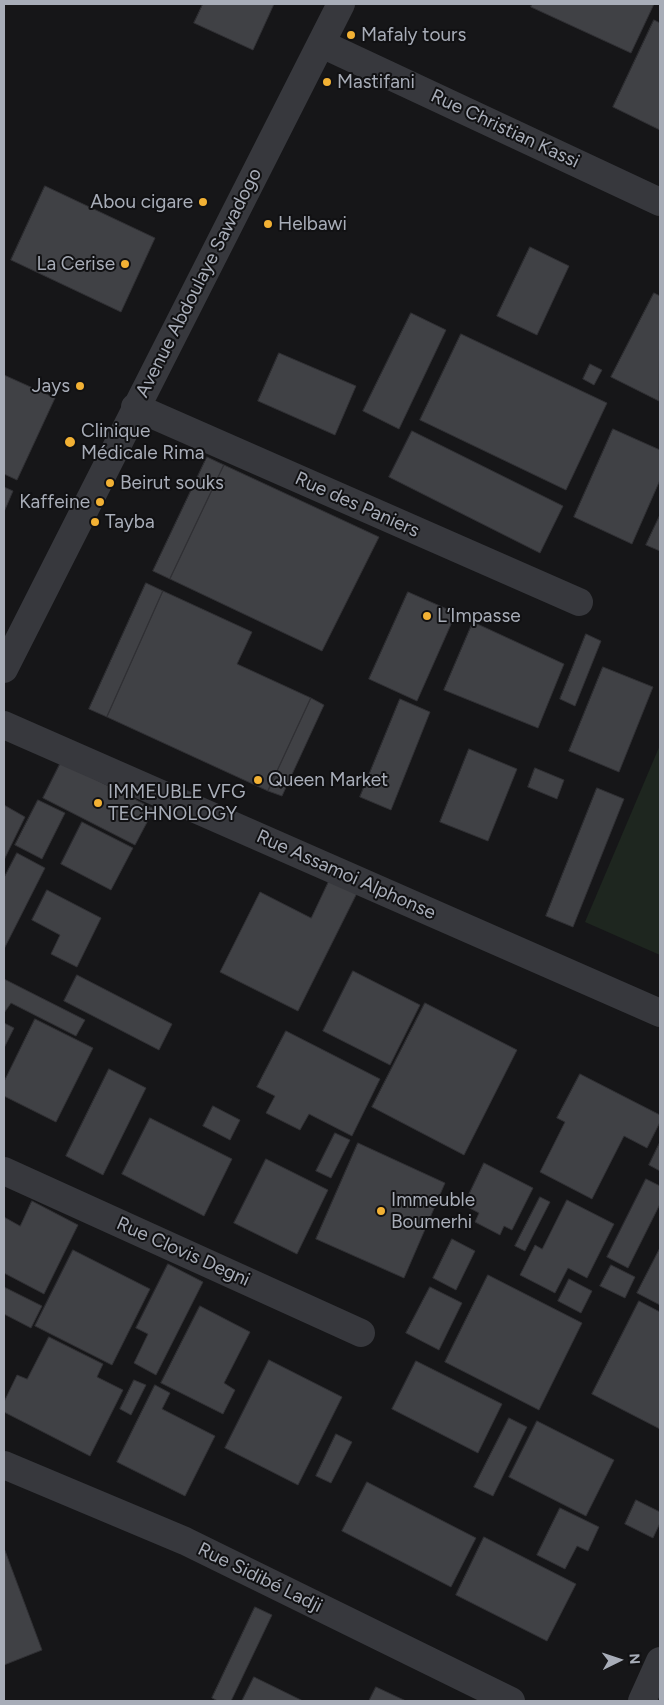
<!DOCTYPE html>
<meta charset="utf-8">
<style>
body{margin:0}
#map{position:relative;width:664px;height:1705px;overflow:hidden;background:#161618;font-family:Figtree,sans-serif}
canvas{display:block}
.frame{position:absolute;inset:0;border:5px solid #a8adb8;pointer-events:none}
.north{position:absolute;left:594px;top:1635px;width:50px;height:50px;-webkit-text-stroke:4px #111113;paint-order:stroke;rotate:86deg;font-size:14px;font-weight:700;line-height:20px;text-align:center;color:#a8adb8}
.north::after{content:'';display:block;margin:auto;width:18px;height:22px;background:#a8adb8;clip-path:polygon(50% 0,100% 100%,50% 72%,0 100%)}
</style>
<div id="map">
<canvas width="664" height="1705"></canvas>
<div class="frame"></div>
<div class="north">N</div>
</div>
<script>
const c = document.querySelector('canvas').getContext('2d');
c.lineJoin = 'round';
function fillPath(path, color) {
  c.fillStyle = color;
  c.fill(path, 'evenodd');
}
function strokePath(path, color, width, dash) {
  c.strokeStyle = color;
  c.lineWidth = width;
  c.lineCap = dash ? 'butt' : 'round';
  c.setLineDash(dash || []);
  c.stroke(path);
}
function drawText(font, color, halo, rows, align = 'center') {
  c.font = font + ' Figtree,sans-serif';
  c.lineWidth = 4;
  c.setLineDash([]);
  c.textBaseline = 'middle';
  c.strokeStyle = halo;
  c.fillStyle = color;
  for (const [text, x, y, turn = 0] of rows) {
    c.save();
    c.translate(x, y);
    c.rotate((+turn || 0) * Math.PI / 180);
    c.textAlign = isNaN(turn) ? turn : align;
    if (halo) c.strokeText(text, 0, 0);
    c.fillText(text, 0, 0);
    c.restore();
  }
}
const green = new Path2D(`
 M 660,745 L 660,955 L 585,922 Z`);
const building = new Path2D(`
 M 203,4 L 274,4 L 253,50 L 194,23 Z
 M 532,4 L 654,4 L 631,53 L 531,7 Z
 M 654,20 L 660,23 L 660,130 L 613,107 Z
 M 45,186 L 155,238 L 121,312 L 11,260 Z
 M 530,247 L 569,266 L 537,335 L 497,316 Z
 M 654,293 L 660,296 L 659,401 L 611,377 Z
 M 411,313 L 446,330 L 399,429 L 363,411 Z
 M 461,334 L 607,403 L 566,490 L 420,420 Z
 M 279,353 L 356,386 L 335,435 L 258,401 Z
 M 590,364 L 602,370 L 594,385 L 583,379 Z
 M 4,375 L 55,398 L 17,480 L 4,474 Z
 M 613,429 L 660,450 L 660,480 L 632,544 L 574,517 Z
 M 412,431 L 563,506 L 540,553 L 389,477 Z
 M 207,457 L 224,465 L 170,579 L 153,571 Z
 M 224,465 L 379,537 L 322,651 L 170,579 Z
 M 4,487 L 13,491 L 4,512 Z
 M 660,515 L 660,551 L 646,545 Z
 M 146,583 L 163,591 L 107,717 L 89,709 Z
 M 163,591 L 252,632 L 237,664 L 311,698 L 268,791 L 107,717 Z
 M 408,592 L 456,613 L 417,701 L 369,679 Z
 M 473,622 L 564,664 L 538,728 L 444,690 Z
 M 586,634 L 601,641 L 575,706 L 560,699 Z
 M 603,667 L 653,687 L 619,772 L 569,751 Z
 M 311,698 L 324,705 L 282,796 L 268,791 Z
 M 400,699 L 430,712 L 391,810 L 360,797 Z
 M 469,749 L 517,769 L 488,841 L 440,822 Z
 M 61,762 L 154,809 L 135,845 L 43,798 Z
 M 535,768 L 564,780 L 557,799 L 528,787 Z
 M 597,788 L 624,799 L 573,927 L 546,916 Z
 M 38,800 L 65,813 L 42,859 L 15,845 Z
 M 4,805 L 25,817 L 4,860 Z
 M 82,822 L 133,848 L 111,890 L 61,864 Z
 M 17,853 L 45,868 L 4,949 L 4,878 Z
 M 330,879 L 357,893 L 298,1011 L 220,972 L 260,892 L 311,918 Z
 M 47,890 L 101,918 L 77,967 L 51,954 L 60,935 L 32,920 Z
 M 353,971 L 420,1005 L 390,1065 L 323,1031 Z
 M 77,975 L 172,1024 L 159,1050 L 64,1001 Z
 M 4,979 L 85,1020 L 76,1036 L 11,1003 L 4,1013 Z
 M 425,1003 L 517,1050 L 464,1155 L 372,1107 Z
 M 35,1019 L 93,1048 L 56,1122 L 4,1096 L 4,1082 Z
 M 4,1023 L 14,1028 L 4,1048 Z
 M 286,1031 L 380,1079 L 352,1136 L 309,1114 L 300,1130 L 266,1113 L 275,1096 L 257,1087 Z
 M 109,1069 L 146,1088 L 103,1175 L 66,1156 Z
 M 580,1074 L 660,1115 L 660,1122 L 647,1148 L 624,1136 L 592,1199 L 540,1172 L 565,1122 L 557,1118 Z
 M 213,1106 L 240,1120 L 230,1140 L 203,1126 Z
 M 150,1118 L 232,1159 L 204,1216 L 122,1174 Z
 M 335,1133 L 350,1140 L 331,1178 L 316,1171 Z
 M 660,1142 L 660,1171 L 649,1165 Z
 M 358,1143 L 445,1183 L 404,1278 L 316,1239 Z
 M 266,1159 L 328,1190 L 297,1254 L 234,1223 Z
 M 484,1163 L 533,1188 L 512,1230 L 504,1226 L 500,1235 L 475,1222 L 479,1213 L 464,1205 Z
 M 646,1179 L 660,1186 L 660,1204 L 628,1268 L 607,1257 Z
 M 540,1197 L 550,1202 L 525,1251 L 515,1246 Z
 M 567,1200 L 614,1224 L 587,1278 L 568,1268 L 555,1293 L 520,1275 L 535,1245 L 542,1249 Z
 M 32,1201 L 78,1225 L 44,1294 L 4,1273 L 4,1217 L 20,1226 Z
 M 452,1239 L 475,1251 L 456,1290 L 433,1278 Z
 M 660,1248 L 660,1305 L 637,1293 Z
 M 73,1250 L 150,1289 L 112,1365 L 35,1326 Z
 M 168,1264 L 203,1282 L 156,1375 L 134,1363 L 148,1334 L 136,1328 Z
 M 611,1265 L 635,1277 L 625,1298 L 600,1286 Z
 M 488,1275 L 582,1323 L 539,1410 L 445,1362 Z
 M 569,1279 L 592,1291 L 581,1313 L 558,1301 Z
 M 4,1287 L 42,1306 L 31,1328 L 4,1314 Z
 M 430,1287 L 462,1303 L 439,1350 L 406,1333 Z
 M 639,1301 L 660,1312 L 660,1429 L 592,1394 Z
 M 200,1306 L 250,1332 L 224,1383 L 235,1390 L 223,1414 L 161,1383 Z
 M 49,1337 L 103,1364 L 97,1377 L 123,1390 L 90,1456 L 4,1412 L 4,1402 L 17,1375 L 27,1379 Z
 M 269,1360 L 342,1397 L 298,1485 L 225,1448 Z
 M 416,1361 L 502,1404 L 478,1453 L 392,1409 Z
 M 134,1380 L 146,1385 L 131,1415 L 120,1409 Z
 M 155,1385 L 170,1393 L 162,1409 L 215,1436 L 185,1496 L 117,1462 Z
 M 509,1418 L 527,1427 L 493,1496 L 474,1487 Z
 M 537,1421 L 614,1460 L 586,1516 L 509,1477 Z
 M 336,1434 L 352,1442 L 331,1483 L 316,1476 Z
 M 367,1482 L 476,1538 L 451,1587 L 342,1531 Z
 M 636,1500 L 660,1512 L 660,1523 L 653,1538 L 625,1524 Z
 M 560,1508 L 599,1527 L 588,1551 L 577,1546 L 565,1569 L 537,1555 Z
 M 484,1537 L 576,1584 L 547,1641 L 456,1595 Z
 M 4,1548 L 42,1650 L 4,1665 Z
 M 255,1607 L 272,1615 L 231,1701 L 218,1701 L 212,1698 Z
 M 254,1677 L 303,1701 L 242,1701 Z
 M 376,1687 L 406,1701 L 369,1701 Z`);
const minor = new Path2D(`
 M 322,44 L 660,202
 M 135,407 L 579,602
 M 4,669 L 341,4
 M 4,725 L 660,1013
 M 4,1171 L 361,1333
 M 4,1465 L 185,1541 L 511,1701
 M 642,1701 L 660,1661`);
const markers = [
 [351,35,5,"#f2b134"],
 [327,82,5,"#f2b134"],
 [203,202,5,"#f2b134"],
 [268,224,5,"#f2b134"],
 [125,264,5,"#f2b134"],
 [80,386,5,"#f2b134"],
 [70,442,6,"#f2b134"],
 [110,483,5,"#f2b134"],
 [100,502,5,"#f2b134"],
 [95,522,5,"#f2b134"],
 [427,616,5,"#f2b134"],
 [258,780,5,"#f2b134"],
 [98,803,5,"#f2b134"],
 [381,1211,5,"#f2b134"]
];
const poiNames = [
 ["Mafaly tours",361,35],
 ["Mastifani",337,82],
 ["Abou cigare",193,202,"right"],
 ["Helbawi",278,224],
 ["La Cerise",115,264,"right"],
 ["Jays",70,386,"right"],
 ["Clinique",81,431],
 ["Médicale Rima",81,453],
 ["Beirut souks",120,483],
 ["Kaffeine",90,502,"right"],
 ["Tayba",105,522],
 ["L’Impasse",437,616],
 ["Queen Market",268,780],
 ["IMMEUBLE VFG",108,792],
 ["TECHNOLOGY",108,814],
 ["Immeuble",391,1200],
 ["Boumerhi",391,1222]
];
const streetNames = [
 ["Rue Christian Kassi",505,129,25],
 ["Avenue Abdoulaye Sawadogo",199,283,-63],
 ["Rue des Paniers",357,505,24],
 ["Rue Assamoi Alphonse",346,875,24],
 ["Rue Clovis Degni",183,1252,24],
 ["Rue Sidibé Ladji",260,1578,26]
];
fillPath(green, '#1e261f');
fillPath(building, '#404145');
strokePath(building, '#303034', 1);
strokePath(minor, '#37383d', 28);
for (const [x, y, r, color] of markers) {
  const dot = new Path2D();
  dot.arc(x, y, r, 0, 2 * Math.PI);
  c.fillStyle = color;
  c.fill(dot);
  strokePath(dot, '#111113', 2);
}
drawText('19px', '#a8adb8', '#111113', poiNames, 'left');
drawText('19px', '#a8adb8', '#111113', streetNames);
</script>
